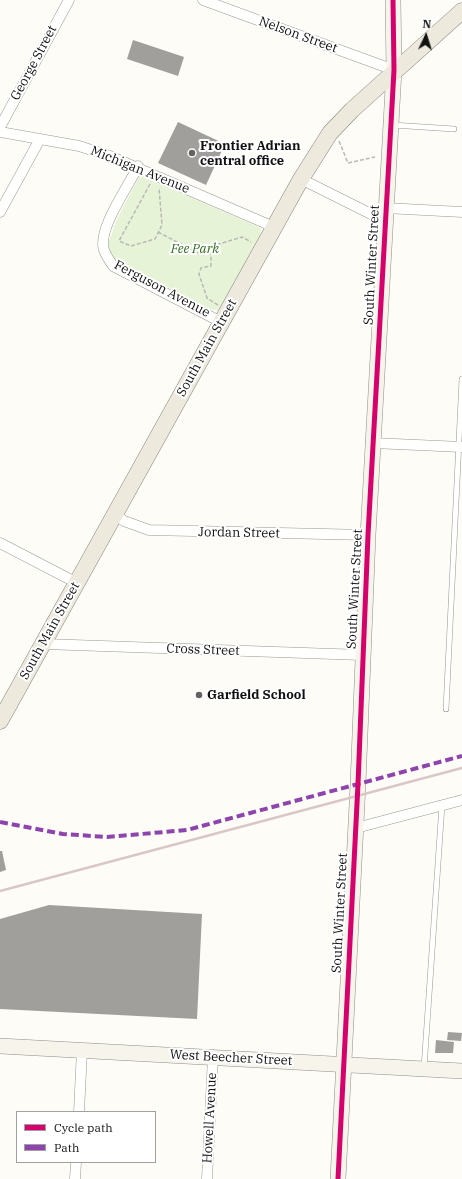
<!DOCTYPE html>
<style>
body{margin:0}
#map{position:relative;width:462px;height:1179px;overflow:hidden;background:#fdfcf7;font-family:"IBM Plex Serif",serif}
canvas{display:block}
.legend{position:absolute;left:16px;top:1111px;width:140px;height:52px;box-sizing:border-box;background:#fff;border:1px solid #a0a0a0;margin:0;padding:5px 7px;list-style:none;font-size:12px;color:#111}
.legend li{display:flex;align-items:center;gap:8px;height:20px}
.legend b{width:20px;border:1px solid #a0a0a0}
.north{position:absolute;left:406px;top:16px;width:40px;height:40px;-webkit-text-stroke:3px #fff;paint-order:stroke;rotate:4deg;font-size:11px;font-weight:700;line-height:16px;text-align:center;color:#111}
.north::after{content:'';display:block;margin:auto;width:14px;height:18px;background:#111;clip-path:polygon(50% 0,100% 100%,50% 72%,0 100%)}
</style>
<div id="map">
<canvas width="462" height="1179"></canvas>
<ul class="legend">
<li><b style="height:5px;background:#d6006c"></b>Cycle path</li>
<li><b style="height:5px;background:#8e44ad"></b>Path</li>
</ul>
<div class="north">N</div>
</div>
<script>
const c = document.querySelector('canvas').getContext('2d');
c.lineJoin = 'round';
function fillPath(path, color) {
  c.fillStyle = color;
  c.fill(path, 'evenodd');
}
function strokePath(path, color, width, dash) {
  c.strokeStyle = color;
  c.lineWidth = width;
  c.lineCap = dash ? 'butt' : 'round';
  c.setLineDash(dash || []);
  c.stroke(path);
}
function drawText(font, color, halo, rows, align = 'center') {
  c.font = font + ' "IBM Plex Serif",serif';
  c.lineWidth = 4;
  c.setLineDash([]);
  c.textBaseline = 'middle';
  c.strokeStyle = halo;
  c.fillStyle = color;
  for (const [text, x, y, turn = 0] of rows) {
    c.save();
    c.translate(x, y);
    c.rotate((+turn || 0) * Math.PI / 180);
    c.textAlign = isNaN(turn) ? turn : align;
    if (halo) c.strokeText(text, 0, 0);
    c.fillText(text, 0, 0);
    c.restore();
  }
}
const green = new Path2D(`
 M 140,175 L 261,228 L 260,238 L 219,310 L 212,310 L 112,258 L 107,247 L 117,219 Z`);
const building = new Path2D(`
 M 133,40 L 184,57 L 178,76 L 127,59 Z
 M 178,122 L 225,144 L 206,185 L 158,163 Z
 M 0,851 L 2,851 L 6,870 L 0,872 Z
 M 49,905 L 202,914 L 197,1019 L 0,1009 L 0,919 Z
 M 448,1032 L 462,1033 L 461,1041 L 447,1040 Z
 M 436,1040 L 454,1042 L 453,1053 L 435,1053 Z`);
const path = new Path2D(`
 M 339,141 L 348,163 L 375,157
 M 150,184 L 119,241 L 131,246 L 155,239 L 162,225 L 159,188
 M 158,232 L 198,253 L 211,254
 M 218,305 L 207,298 L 199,274 L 201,268 L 211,266 L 211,254 L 216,245 L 242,237 L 251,242`);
const lane = new Path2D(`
 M 392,125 L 454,129
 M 446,709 L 462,379
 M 424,1068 L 442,805`);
const street = new Path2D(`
 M 203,0 L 394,70
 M 0,127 L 69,0
 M 0,132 L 79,146 L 110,156 L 274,227
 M 138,166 C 129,186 97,229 104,250 C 106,256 110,261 113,266 L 221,322
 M 301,179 L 371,214 L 377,214 L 385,208 L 462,212
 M 0,212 L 40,139
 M 373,443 L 462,447
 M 115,514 L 124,521 L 149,530 L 368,535
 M 0,543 L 77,583
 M 44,644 L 363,655
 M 356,828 L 462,800
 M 79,1112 L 82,1050
 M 75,1179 L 76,1162
 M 207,1179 L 213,1057`);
const secondary = new Path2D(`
 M 0,1046 L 462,1071
 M 338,1179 L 358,784 L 368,535 L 394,70 L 393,0`);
const primary = new Path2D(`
 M 0,721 L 301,179 L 330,133 L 352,110 L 462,11`);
const rail = new Path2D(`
 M 0,891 L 462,768`);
const quiet = new Path2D(`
 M 0,822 L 63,834 L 107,837 L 187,830 L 462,756`);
const cycleway = new Path2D(`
 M 338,1179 L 358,784 L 368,535 L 394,70 L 393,0`);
const markers = [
 [192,153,4,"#646362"],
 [199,695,4,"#646362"]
];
const streetNames = [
 ["Nelson Street",298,35,20],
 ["George Street",34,63,-62],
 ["Michigan Avenue",140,170,22],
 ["South Winter Street",372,265,-87],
 ["Ferguson Avenue",162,289,28],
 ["South Main Street",207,348,-61],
 ["Jordan Street",239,533,1],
 ["South Winter Street",355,589,-87],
 ["South Main Street",50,631,-61],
 ["Cross Street",203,650,2],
 ["South Winter Street",340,913,-87],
 ["West Beecher Street",231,1058,3],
 ["Howell Avenue",210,1118,-87]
];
const poiNames = [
 ["Frontier Adrian",200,146],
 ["central office",200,161],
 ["Garfield School",207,695]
];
const parkNames = [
 ["Fee Park",195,249]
];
fillPath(green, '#e7f3d7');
fillPath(building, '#a19f9c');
strokePath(lane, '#979795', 6);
strokePath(street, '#979795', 11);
strokePath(secondary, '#8e8d8b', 16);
strokePath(primary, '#858482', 17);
strokePath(path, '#b9b9b8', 1.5, [4, 2]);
strokePath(lane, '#fffffe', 5);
strokePath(street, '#fffffe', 10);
strokePath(secondary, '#f6f4eb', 15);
strokePath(primary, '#ede9dc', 16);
strokePath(rail, '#d9c6c7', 2.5);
strokePath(quiet, '#8e44ad', 4, [8, 4]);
strokePath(cycleway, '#d6006c', 5);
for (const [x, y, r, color] of markers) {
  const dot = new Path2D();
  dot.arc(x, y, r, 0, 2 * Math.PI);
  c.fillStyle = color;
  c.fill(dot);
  strokePath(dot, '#fff', 1.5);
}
drawText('13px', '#111', '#fff', streetNames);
drawText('bold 13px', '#111', '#fff', poiNames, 'left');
drawText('italic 13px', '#2f6b1f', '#fff', parkNames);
</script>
